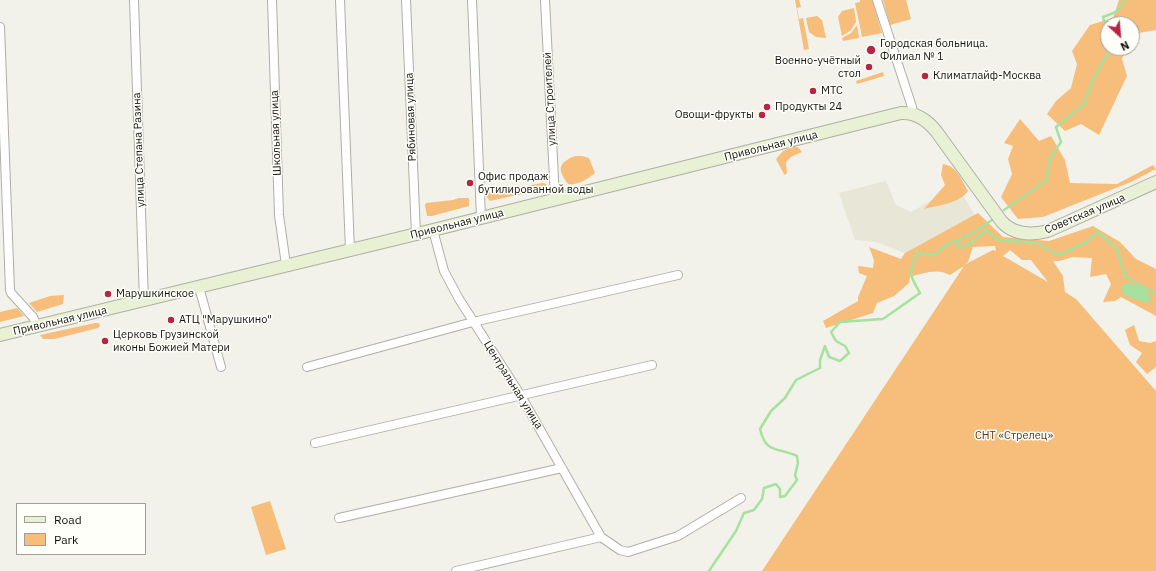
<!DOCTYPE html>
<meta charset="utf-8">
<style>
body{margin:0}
#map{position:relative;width:1156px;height:571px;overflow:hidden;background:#f2f2ea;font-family:"IBM Plex Sans",sans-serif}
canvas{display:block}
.legend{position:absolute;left:16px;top:503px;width:130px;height:52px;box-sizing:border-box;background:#fffff9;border:1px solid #a0a09b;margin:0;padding:5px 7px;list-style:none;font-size:12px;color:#12120f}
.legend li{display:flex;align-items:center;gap:8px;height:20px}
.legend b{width:20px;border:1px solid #a0a09b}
.north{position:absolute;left:1100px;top:16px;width:40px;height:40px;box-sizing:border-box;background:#fffff9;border:1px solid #a0a09b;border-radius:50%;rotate:154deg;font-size:11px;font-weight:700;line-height:16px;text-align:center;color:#12120f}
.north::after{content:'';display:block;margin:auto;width:14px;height:18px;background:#b72544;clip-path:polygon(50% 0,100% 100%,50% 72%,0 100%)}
</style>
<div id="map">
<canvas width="1156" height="571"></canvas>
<ul class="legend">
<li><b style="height:5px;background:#e8f1d4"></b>Road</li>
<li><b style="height:11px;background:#f6bd7b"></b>Park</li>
</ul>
<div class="north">N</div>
</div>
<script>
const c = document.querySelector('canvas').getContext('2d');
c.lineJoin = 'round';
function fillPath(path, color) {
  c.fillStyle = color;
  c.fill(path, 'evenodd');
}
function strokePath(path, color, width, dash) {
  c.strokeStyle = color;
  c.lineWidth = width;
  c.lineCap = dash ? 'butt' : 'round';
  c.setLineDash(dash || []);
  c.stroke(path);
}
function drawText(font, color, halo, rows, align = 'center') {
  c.font = font + ' "IBM Plex Sans",sans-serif';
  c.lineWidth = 3;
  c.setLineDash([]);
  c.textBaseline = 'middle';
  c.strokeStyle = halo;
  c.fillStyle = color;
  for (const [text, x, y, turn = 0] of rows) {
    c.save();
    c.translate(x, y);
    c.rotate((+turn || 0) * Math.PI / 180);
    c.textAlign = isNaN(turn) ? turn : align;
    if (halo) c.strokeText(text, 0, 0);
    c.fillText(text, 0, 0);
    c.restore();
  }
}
const built = new Path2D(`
 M 886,181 L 896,205 L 911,212 L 957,186 L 975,215 L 905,253 L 876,242 L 855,240 L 839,193 Z`);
const green = new Path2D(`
 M 795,0 L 799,0 L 801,7 L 797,8 L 799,19 L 803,18 L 809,49 L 804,50 Z
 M 860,0 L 872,0 L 882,33 L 862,37 L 855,3 L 860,2 Z
 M 883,0 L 906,0 L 911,19 L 890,25 Z
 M 1119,0 L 1156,0 L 1156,30 L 1133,34 L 1132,37 L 1132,24 L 1108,24 L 1108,48 L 1127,48 L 1122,59 L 1127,76 L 1099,135 L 1081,124 L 1065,131 L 1047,114 L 1056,101 L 1071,88 L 1077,64 L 1072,51 L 1090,25 L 1113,18 Z
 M 854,8 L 856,22 L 851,30 L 842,36 L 838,17 L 842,11 Z
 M 817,16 L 822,20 L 826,38 L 816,37 L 809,32 L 806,18 Z
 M 857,25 L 859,38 L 843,41 L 842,38 L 851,33 Z
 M 883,72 L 884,76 L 857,84 L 856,81 Z
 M 1020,119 L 1039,141 L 1051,136 L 1065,160 L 1070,183 L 1117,184 L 1153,165 L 1156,169 L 1131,182 L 1043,217 L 1018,219 L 1001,197 L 1012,174 L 1008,159 L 1013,146 L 1004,143 Z
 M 793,147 L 798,147 L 802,152 L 791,157 L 786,162 L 787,173 L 785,175 L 784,174 L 776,159 L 783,151 Z
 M 575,156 L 582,156 L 589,158 L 595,173 C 586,180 579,185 568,184 C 557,169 558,163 575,156 Z
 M 943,164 C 958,167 961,179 968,191 C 959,204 938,205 924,209 L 945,185 L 941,175 Z
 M 542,183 L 547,184 L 545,188 L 541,190 L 490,201 L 486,196 L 487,193 Z
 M 459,198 L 469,198 L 469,206 L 432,216 L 427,216 L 425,205 L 426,203 L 453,200 Z
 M 978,213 L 1003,237 L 1049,241 L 1093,226 L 1120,242 L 1136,259 L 1156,269 L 1156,316 L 1121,297 L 1115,301 L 1103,302 L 1111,284 L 1106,274 L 1090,277 L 1092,258 L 1073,257 L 1060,261 L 1053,261 L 1063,276 L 1065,292 L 1076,299 L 1156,391 L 1156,571 L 762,571 L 964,266 L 950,275 C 937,268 924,273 910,277 L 909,283 L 894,296 L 877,303 L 873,313 L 826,328 L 823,321 L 858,301 L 858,297 L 867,276 L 859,273 L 858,266 L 873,268 L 874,260 L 869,247 L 901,259 L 905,253 ZM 995,246 L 996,251 L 993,250 L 964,265 L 968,262 L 973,247 ZM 1010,250 L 1022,260 L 1031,260 L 1048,282 L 1003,256 Z
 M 64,295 L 63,304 L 37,312 L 29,303 L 50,296 Z
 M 17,308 L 24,316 L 0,322 L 0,312 Z
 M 95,323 L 99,323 L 100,326 L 98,328 L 54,339 L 43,339 L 40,335 Z
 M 1134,325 L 1139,341 L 1150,343 L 1156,341 L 1156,367 L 1147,374 L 1136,362 L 1142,353 L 1130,345 L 1125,330 Z
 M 270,501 L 286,549 L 266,555 L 251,507 Z`);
const water = new Path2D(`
 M 1129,283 L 1144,288 L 1152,299 L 1146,303 L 1124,295 L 1121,286 Z`);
const stream = new Path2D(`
 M 1108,37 L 1103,17 L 1116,12 L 1125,0
 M 1004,210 L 1046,181 L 1050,158 L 1061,142 L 1056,127 L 1084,104 L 1093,79 L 1111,48
 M 959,240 L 958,248 L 970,244 L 986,230 L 998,240 L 1036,243 L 1059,255 L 1085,243 L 1098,232 L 1117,249 L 1125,276 L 1150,291 L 1156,293
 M 709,571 L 736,531 L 744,513 L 754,510 L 762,499 L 764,488 L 776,484 L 780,489 L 780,497 L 785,496 L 797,480 L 795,475 L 798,463 L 797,456 C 779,447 766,455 760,429 L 771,411 L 785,398 L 796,380 L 820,368 L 820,360 L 825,346 L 829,357 L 840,361 L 849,353 L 845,346 L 836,341 L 831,332 L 840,322 L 883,319 L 920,293 C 908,272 909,275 917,253 L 934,255 L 948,244 L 959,240 L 974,232 L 992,220`);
const street = new Path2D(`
 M 134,0 L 144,301
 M 272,0 L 279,215 L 286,265
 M 340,0 L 350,250
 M 406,0 L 416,234
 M 472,0 L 481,218
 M 545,0 L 555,199
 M 877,0 L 912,107 L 913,114
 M 0,27 L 10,290 L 11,293 L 33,317 L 37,326
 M 433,230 L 444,271 L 459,299 L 521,396 L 601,537 L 620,550 L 628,552 L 678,536 L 741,498
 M 199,287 L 221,367
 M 307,367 L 473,322 L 678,275
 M 315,443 L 652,365
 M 339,518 L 562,468
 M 456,571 L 601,537`);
const secondary = new Path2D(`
 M 0,335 L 433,230 L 901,113 C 916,112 927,120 936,131 L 1002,222 C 1014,235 1032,235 1048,231 L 1156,182`);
const markers = [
 [871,50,5,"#b72544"],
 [869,67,4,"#b72544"],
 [925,76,4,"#b72544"],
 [813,91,4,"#b72544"],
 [767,107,4,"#b72544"],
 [762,115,4,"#b72544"],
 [470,183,4,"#b72544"],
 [108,294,4,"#b72544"],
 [171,320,4,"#b72544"],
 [105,341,4,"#b72544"]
];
const poiNames = [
 ["Городская больница.",880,44],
 ["Филиал № 1",880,57],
 ["Военно-учётный",861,61,"right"],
 ["стол",861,74,"right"],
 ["Климатлайф-Москва",933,76],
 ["МТС",821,91],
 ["Продукты 24",775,107],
 ["Овощи-фрукты",754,115,"right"],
 ["Офис продаж",478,177],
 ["бутилированной воды",478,190],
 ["Марушкинское",116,294],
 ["АТЦ \"Марушкино\"",179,320],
 ["Церковь Грузинской",113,335],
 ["иконы Божией Матери",113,348]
];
const streetNames = [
 ["улица Строителей",550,99,-93],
 ["Рябиновая улица",411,117,-92],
 ["Школьная улица",276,133,-92],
 ["Привольная улица",771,146,-14],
 ["улица Степана Разина",139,150,-92],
 ["Советская улица",1085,214,-23],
 ["Привольная улица",457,224,-14],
 ["Привольная улица",60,321,-13],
 ["Центральная улица",513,385,58]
];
const parkNames = [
 ["СНТ «Стрелец»",1014,436]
];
fillPath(built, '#e7e6d7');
fillPath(green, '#f6bd7b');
fillPath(water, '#a6e29e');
strokePath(stream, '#a6e29e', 2.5);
strokePath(street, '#afafa8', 10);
strokePath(secondary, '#afafa8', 14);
strokePath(street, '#fff', 8);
strokePath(secondary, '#e8f1d4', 12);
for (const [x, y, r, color] of markers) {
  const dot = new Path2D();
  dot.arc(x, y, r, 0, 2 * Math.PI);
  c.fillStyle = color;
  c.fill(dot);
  strokePath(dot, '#fffff9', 1.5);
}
drawText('11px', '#12120f', '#fffff9', poiNames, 'left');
drawText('11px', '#12120f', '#fffff9', streetNames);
drawText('11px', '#51381a', '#fffff9', parkNames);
</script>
